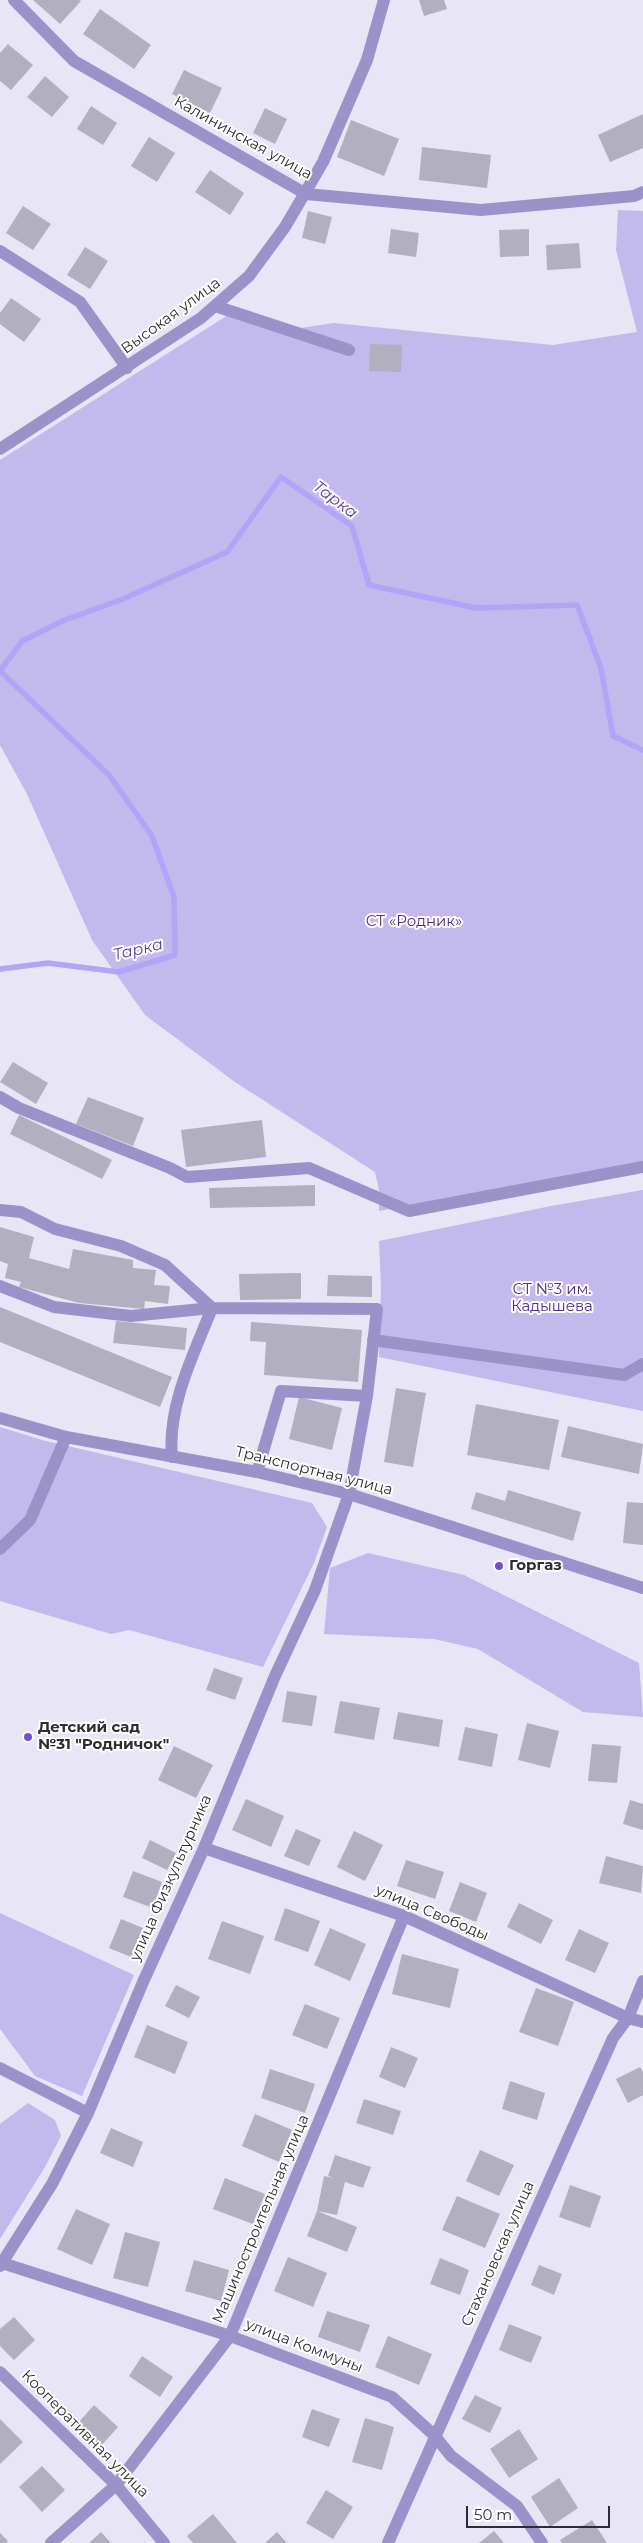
<!DOCTYPE html>
<meta charset="utf-8">
<style>
body{margin:0}
#map{position:relative;width:643px;height:2543px;overflow:hidden;background:#e8e5f7;font-family:Montserrat,sans-serif}
canvas{display:block}
.scale{position:absolute;left:466px;top:2506px;width:144px;height:22px;box-sizing:border-box;border:2px solid #2d2c33;border-top:0;padding-left:6px;font-size:15px;line-height:18px;white-space:nowrap;color:#2d2c33;-webkit-text-stroke:4px #fff;paint-order:stroke}
</style>
<div id="map">
<canvas width="643" height="2543"></canvas>
<div class="scale">50 m</div>
</div>
<script>
const c = document.querySelector('canvas').getContext('2d');
c.lineJoin = 'round';
function fillPath(path, color) {
  c.fillStyle = color;
  c.fill(path, 'evenodd');
}
function strokePath(path, color, width, dash) {
  c.strokeStyle = color;
  c.lineWidth = width;
  c.lineCap = dash ? 'butt' : 'round';
  c.setLineDash(dash || []);
  c.stroke(path);
}
function drawText(font, color, halo, rows, align = 'center') {
  c.font = font + ' Montserrat,sans-serif';
  c.lineWidth = 4;
  c.setLineDash([]);
  c.textBaseline = 'middle';
  c.strokeStyle = halo;
  c.fillStyle = color;
  for (const [text, x, y, turn = 0] of rows) {
    c.save();
    c.translate(x, y);
    c.rotate((+turn || 0) * Math.PI / 180);
    c.textAlign = isNaN(turn) ? turn : align;
    if (halo) c.strokeText(text, 0, 0);
    c.fillText(text, 0, 0);
    c.restore();
  }
}
const green = new Path2D(`
 M 618,210 L 643,211 L 643,1162 L 379,1211 L 379,1190 L 375,1172 L 235,1082 L 145,1015 L 92,940 L 27,794 L 0,745 L 0,460 L 231,313 L 287,330 L 334,323 L 553,345 L 637,332 L 616,250 Z
 M 643,1190 L 643,1411 L 379,1357 L 381,1288 L 379,1241 L 551,1206 Z
 M 0,1427 L 42,1440 L 312,1503 L 327,1527 L 314,1563 L 263,1667 L 129,1630 L 111,1634 L 0,1601 Z
 M 368,1553 L 464,1575 L 639,1663 L 643,1717 L 583,1712 L 478,1649 L 434,1639 L 324,1634 L 330,1568 Z
 M 0,1913 L 134,1975 L 82,2096 L 35,2076 L 0,2029 Z
 M 28,2103 L 55,2120 L 61,2136 L 45,2167 L 0,2239 L 0,2124 Z`);
const stream = new Path2D(`
 M 0,671 L 22,641 L 65,620 L 123,599 L 227,552 L 281,477 L 352,526 L 369,585 L 476,608 L 577,605 L 601,668 L 613,736 L 643,750
 M 0,671 L 109,775 L 152,836 L 174,897 L 175,955 L 119,972 L 48,963 L 0,969`);
const building = new Path2D(`
 M 33,0 L 79,0 L 81,1 L 60,24 Z
 M 419,0 L 444,0 L 447,9 L 424,16 Z
 M 100,9 L 151,45 L 134,69 L 83,34 Z
 M 8,44 L 33,65 L 11,90 L 0,81 L 0,53 Z
 M 184,70 L 222,88 L 210,113 L 172,94 Z
 M 45,76 L 69,97 L 52,117 L 27,97 Z
 M 91,106 L 117,123 L 103,145 L 77,129 Z
 M 265,108 L 287,119 L 275,144 L 253,133 Z
 M 643,114 L 643,148 L 610,162 L 598,135 Z
 M 351,120 L 399,139 L 384,176 L 337,157 Z
 M 149,137 L 175,153 L 157,182 L 131,166 Z
 M 422,147 L 491,155 L 487,188 L 419,180 Z
 M 210,170 L 244,193 L 230,215 L 195,192 Z
 M 23,206 L 51,224 L 33,250 L 6,233 Z
 M 308,211 L 332,217 L 325,244 L 302,238 Z
 M 391,229 L 419,233 L 416,257 L 388,253 Z
 M 529,229 L 529,256 L 500,257 L 499,230 Z
 M 579,243 L 581,268 L 547,270 L 546,245 Z
 M 85,247 L 108,261 L 90,289 L 67,275 Z
 M 11,298 L 41,319 L 24,342 L 0,324 L 0,313 Z
 M 370,344 L 402,345 L 401,372 L 369,371 Z
 M 13,1062 L 48,1083 L 36,1104 L 0,1082 Z
 M 88,1097 L 144,1118 L 133,1146 L 76,1124 Z
 M 19,1115 L 112,1160 L 102,1179 L 10,1134 Z
 M 262,1120 L 266,1157 L 186,1167 L 181,1130 Z
 M 315,1185 L 315,1206 L 210,1208 L 209,1188 Z
 M 0,1227 L 34,1237 L 29,1258 L 69,1269 L 73,1249 L 133,1260 L 133,1268 L 156,1270 L 154,1285 L 170,1286 L 168,1304 L 145,1301 L 144,1309 L 79,1303 L 19,1287 L 21,1282 L 5,1278 L 8,1264 L 0,1261 Z
 M 301,1273 L 301,1299 L 240,1300 L 239,1274 Z
 M 328,1275 L 372,1276 L 372,1297 L 327,1296 Z
 M 0,1307 L 172,1377 L 160,1407 L 0,1342 Z
 M 116,1321 L 187,1328 L 185,1350 L 113,1343 Z
 M 251,1322 L 362,1330 L 358,1382 L 264,1375 L 266,1342 L 250,1341 Z
 M 396,1388 L 426,1393 L 413,1467 L 384,1462 Z
 M 299,1397 L 342,1408 L 332,1450 L 289,1439 Z
 M 476,1404 L 559,1420 L 549,1470 L 467,1455 Z
 M 568,1426 L 643,1444 L 639,1474 L 561,1457 Z
 M 508,1490 L 581,1512 L 573,1541 L 471,1509 L 476,1492 L 505,1501 Z
 M 627,1502 L 643,1503 L 643,1545 L 623,1543 Z
 M 214,1668 L 243,1678 L 235,1700 L 206,1690 Z
 M 287,1691 L 317,1696 L 312,1726 L 282,1722 Z
 M 340,1701 L 380,1708 L 374,1740 L 334,1733 Z
 M 398,1712 L 443,1720 L 439,1747 L 393,1739 Z
 M 527,1723 L 559,1731 L 550,1768 L 518,1760 Z
 M 465,1727 L 498,1734 L 492,1767 L 458,1760 Z
 M 592,1744 L 621,1746 L 617,1783 L 588,1781 Z
 M 174,1746 L 213,1765 L 196,1798 L 158,1780 Z
 M 246,1799 L 284,1816 L 271,1847 L 232,1830 Z
 M 630,1800 L 643,1804 L 643,1830 L 623,1824 Z
 M 296,1829 L 321,1840 L 309,1866 L 284,1856 Z
 M 354,1831 L 383,1845 L 365,1881 L 337,1867 Z
 M 150,1840 L 176,1853 L 167,1870 L 142,1858 Z
 M 606,1856 L 643,1866 L 641,1893 L 599,1883 Z
 M 406,1860 L 444,1872 L 435,1899 L 397,1886 Z
 M 133,1871 L 162,1882 L 153,1908 L 123,1897 Z
 M 460,1882 L 487,1893 L 476,1922 L 449,1911 Z
 M 519,1903 L 553,1920 L 541,1944 L 507,1927 Z
 M 285,1908 L 320,1921 L 308,1952 L 274,1940 Z
 M 121,1919 L 143,1928 L 131,1957 L 109,1948 Z
 M 222,1921 L 264,1936 L 250,1974 L 208,1959 Z
 M 330,1928 L 366,1944 L 350,1981 L 314,1965 Z
 M 579,1929 L 609,1943 L 595,1973 L 565,1960 Z
 M 402,1954 L 459,1969 L 450,2008 L 392,1994 Z
 M 176,1985 L 200,1997 L 189,2018 L 165,2006 Z
 M 536,1988 L 574,2002 L 558,2046 L 519,2032 Z
 M 305,2004 L 340,2018 L 327,2049 L 292,2035 Z
 M 147,2025 L 188,2042 L 175,2074 L 134,2057 Z
 M 391,2047 L 418,2058 L 405,2088 L 379,2077 Z
 M 640,2067 L 643,2072 L 643,2095 L 628,2103 L 616,2079 Z
 M 270,2069 L 315,2084 L 305,2113 L 261,2098 Z
 M 510,2081 L 545,2093 L 537,2120 L 502,2109 Z
 M 364,2099 L 401,2111 L 393,2135 L 356,2123 Z
 M 255,2114 L 292,2130 L 279,2162 L 242,2146 Z
 M 111,2128 L 143,2142 L 133,2167 L 100,2153 Z
 M 480,2150 L 514,2165 L 499,2196 L 466,2181 Z
 M 335,2155 L 371,2167 L 363,2188 L 345,2182 L 337,2215 L 317,2211 L 324,2176 L 334,2178 L 328,2176 Z
 M 225,2178 L 265,2194 L 253,2224 L 213,2209 Z
 M 570,2185 L 601,2196 L 590,2228 L 559,2217 Z
 M 457,2196 L 500,2214 L 485,2248 L 442,2230 Z
 M 76,2209 L 110,2224 L 92,2265 L 57,2249 Z
 M 317,2211 L 357,2227 L 347,2252 L 307,2236 Z
 M 125,2232 L 160,2242 L 148,2287 L 113,2278 Z
 M 288,2257 L 327,2273 L 313,2307 L 274,2291 Z
 M 440,2258 L 469,2270 L 460,2295 L 430,2284 Z
 M 194,2260 L 229,2270 L 221,2301 L 185,2291 Z
 M 539,2265 L 562,2274 L 554,2295 L 531,2285 Z
 M 327,2311 L 370,2325 L 360,2352 L 318,2337 Z
 M 14,2317 L 35,2340 L 14,2360 L 0,2346 L 0,2329 Z
 M 509,2324 L 542,2337 L 531,2363 L 499,2350 Z
 M 388,2336 L 432,2354 L 419,2385 L 375,2367 Z
 M 142,2356 L 173,2377 L 160,2397 L 129,2376 Z
 M 475,2395 L 502,2408 L 490,2433 L 462,2419 Z
 M 94,2405 L 118,2427 L 101,2446 L 77,2424 Z
 M 312,2409 L 340,2419 L 329,2447 L 302,2437 Z
 M 365,2418 L 394,2427 L 382,2470 L 352,2462 Z
 M 0,2419 L 23,2442 L 0,2464 Z
 M 519,2429 L 538,2459 L 509,2478 L 490,2449 Z
 M 42,2466 L 65,2490 L 42,2512 L 19,2487 Z
 M 559,2478 L 578,2508 L 550,2527 L 531,2497 Z
 M 326,2490 L 353,2507 L 333,2539 L 306,2523 Z
 M 213,2514 L 237,2543 L 193,2543 L 187,2536 Z
 M 592,2520 L 607,2543 L 562,2543 L 560,2540 Z
 M 494,2531 L 504,2543 L 479,2543 Z
 M 101,2532 L 111,2543 L 89,2543 Z
 M 277,2532 L 287,2543 L 265,2543 Z
 M 0,2533 L 8,2541 L 6,2543 L 0,2543 Z`);
const minor = new Path2D(`
 M 14,0 L 74,61 L 306,194 L 481,210 L 634,196 L 643,192
 M 0,251 L 80,302 L 127,368
 M 215,306 L 349,350
 M 0,449 L 201,318 L 249,276 L 285,227 L 323,162 L 367,60 L 384,0
 M 0,1097 L 19,1108 L 170,1168 L 187,1177 L 309,1168 L 409,1211 L 643,1167
 M 0,1210 L 21,1212 L 55,1229 L 121,1246 L 165,1265 L 212,1308 C 194,1354 167,1406 172,1457
 M 0,1286 L 54,1307 L 131,1316 L 212,1308 L 377,1309 L 367,1396 L 349,1494 L 315,1590 L 275,1676 L 204,1848 L 143,1982 L 88,2113 L 52,2184 L 0,2266
 M 373,1340 L 624,1375 L 643,1364
 M 0,1418 L 66,1437 L 257,1472 L 349,1494 L 643,1588
 M 257,1472 L 281,1391 L 367,1396
 M 0,1549 L 30,1520 L 66,1437
 M 204,1848 L 404,1916 L 628,2018 L 643,2022
 M 0,2068 L 88,2113
 M 2,2263 L 230,2336 L 392,2397 L 434,2435 L 451,2456 L 517,2506 L 542,2543
 M 0,2372 L 116,2485 L 164,2543
 M 51,2543 L 116,2485 L 230,2336 L 404,1916
 M 388,2543 L 613,2038 L 628,2018 L 643,1981`);
const markers = [
 [499,1566,5,"#7350ca"],
 [28,1737,5,"#7350ca"]
];
const streetNames = [
 ["Калининская улица",243,138,29],
 ["Высокая улица",171,316,-36],
 ["Транспортная улица",314,1471,14],
 ["улица Физкультурника",171,1878,-66],
 ["улица Свободы",432,1913,23],
 ["Машиностроительная улица",261,2219,-67],
 ["Стахановская улица",498,2254,-66],
 ["улица Коммуны",304,2346,21],
 ["Кооперативная улица",85,2434,45]
];
const parkNames = [
 ["СТ «Родник»",414,922],
 ["СТ №3 им.",552,1290],
 ["Кадышева",552,1307]
];
const poiNames = [
 ["Горгаз",509,1566],
 ["Детский сад",38,1728],
 ["№31 \"Родничок\"",38,1745]
];
const waterNames = [
 ["Тарка",335,500,37],
 ["Тарка",138,950,-13]
];
fillPath(green, '#c2b9ec');
strokePath(stream, '#b4a4f7', 5.5);
fillPath(building, '#b2afc0');
strokePath(minor, '#9c92c9', 12);
for (const [x, y, r, color] of markers) {
  const dot = new Path2D();
  dot.arc(x, y, r, 0, 2 * Math.PI);
  c.fillStyle = color;
  c.fill(dot);
  strokePath(dot, '#fff', 2);
}
drawText('15px', '#2d2c33', '#fff', streetNames);
drawText('15px', '#4b2d8c', '#fff', parkNames);
drawText('bold 15px', '#2d2c33', '#fff', poiNames, 'left');
drawText('italic 16px', '#583d9d', '#fff', waterNames);
</script>
